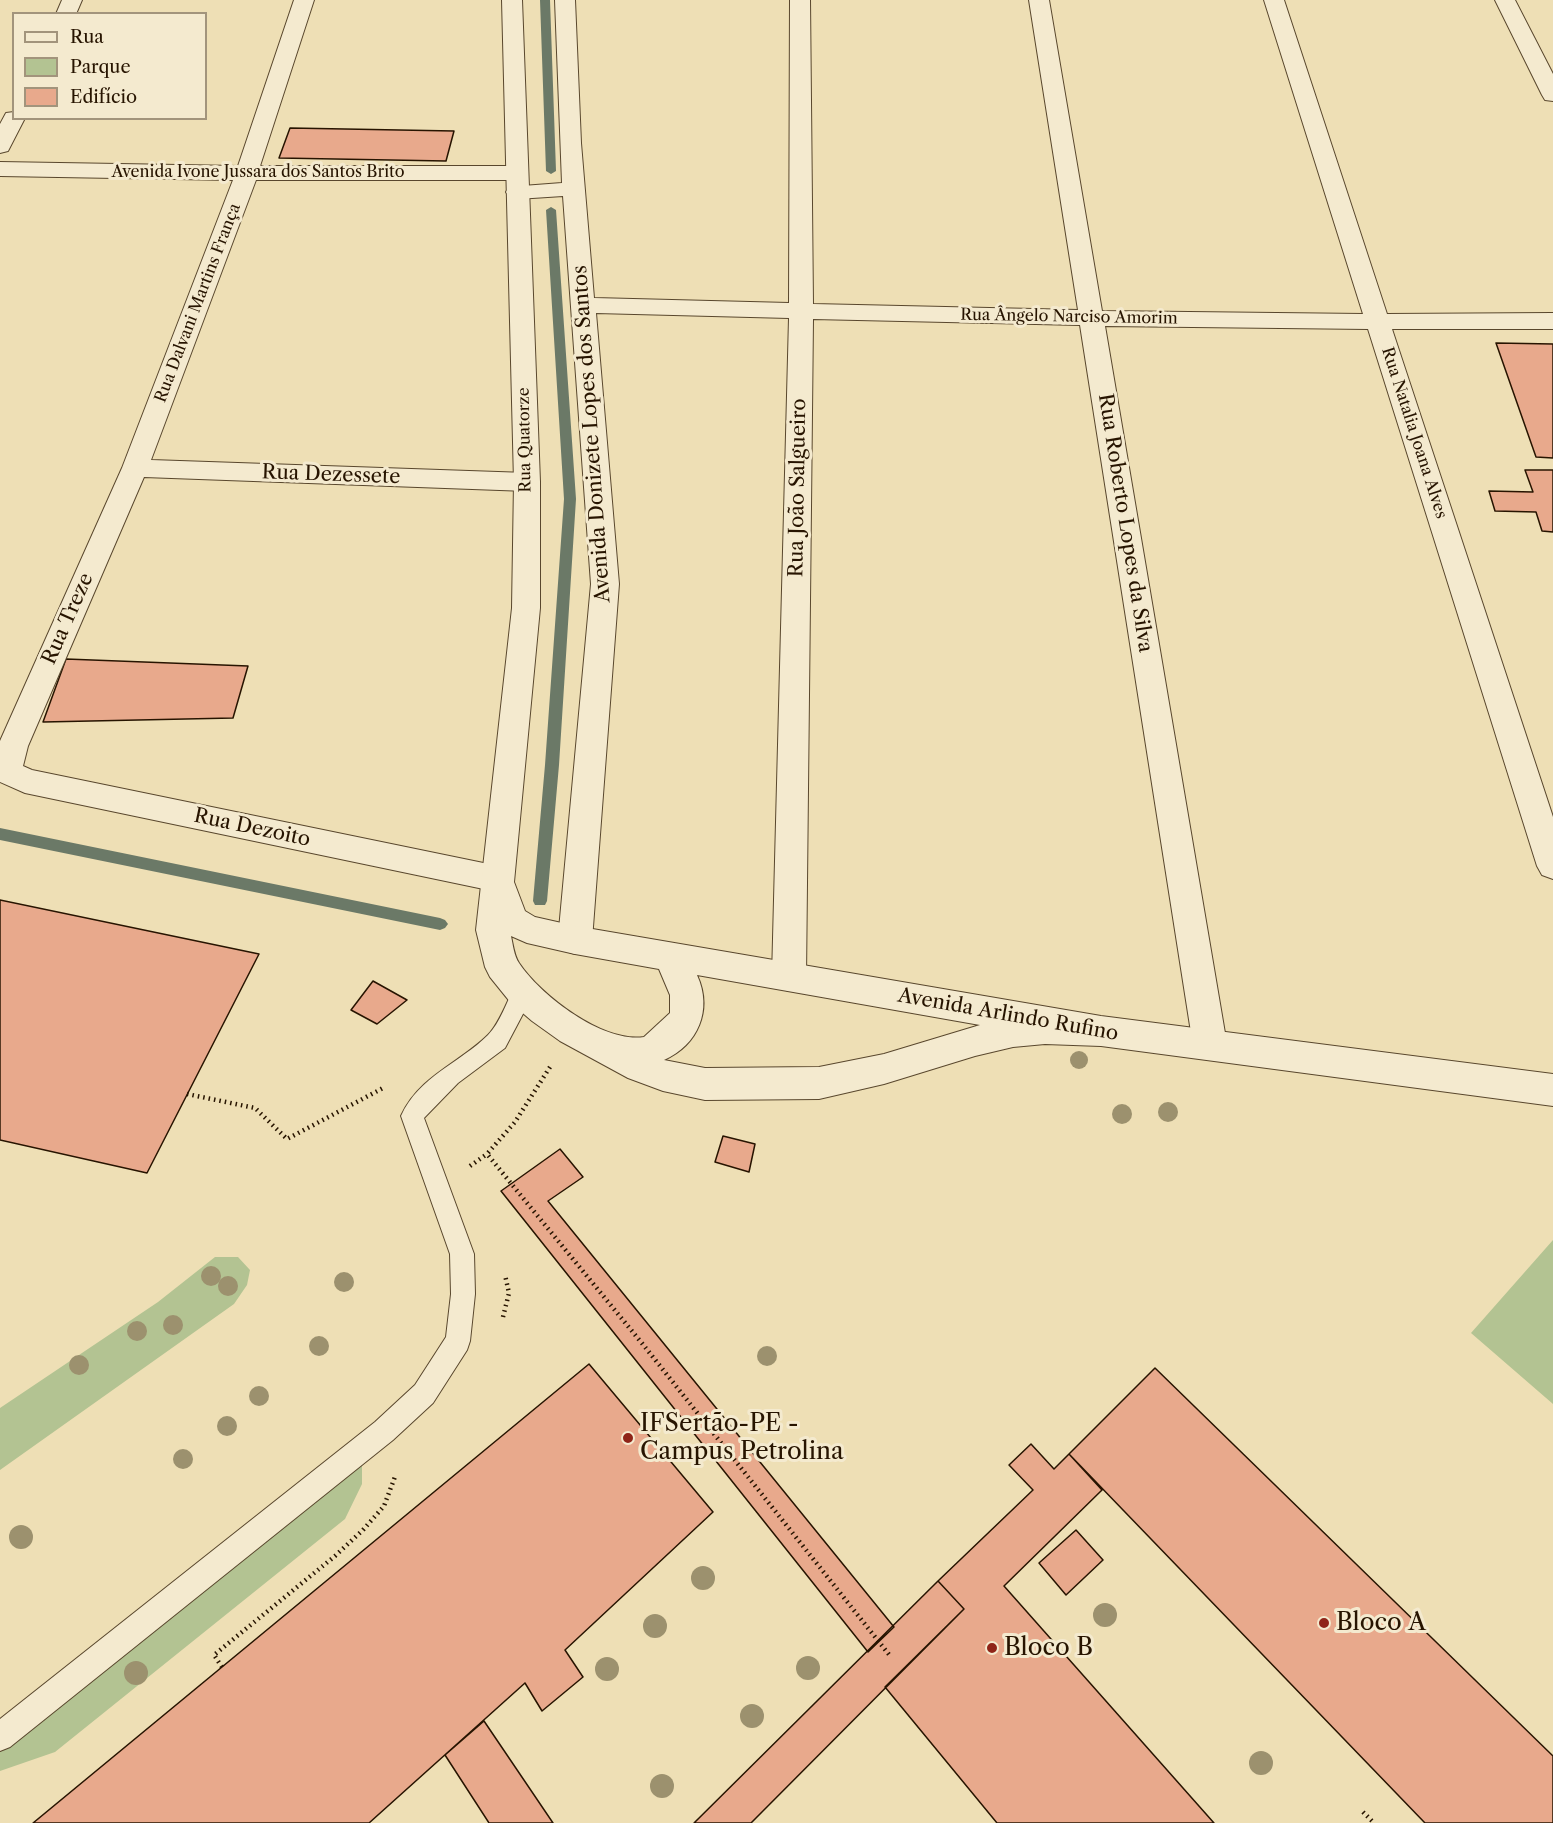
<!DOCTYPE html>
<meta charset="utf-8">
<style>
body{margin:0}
#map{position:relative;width:1553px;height:1823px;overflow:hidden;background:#eedfb5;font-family:"Libre Caslon Text",serif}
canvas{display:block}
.legend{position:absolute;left:12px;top:12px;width:195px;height:108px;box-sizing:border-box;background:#f4eacf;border:2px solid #a2947c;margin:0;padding:8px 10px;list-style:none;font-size:18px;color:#271400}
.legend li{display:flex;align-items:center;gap:12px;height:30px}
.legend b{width:30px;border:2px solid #a2947c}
</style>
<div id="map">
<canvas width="1553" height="1823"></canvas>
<ul class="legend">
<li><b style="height:8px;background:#f4eacf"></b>Rua</li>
<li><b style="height:16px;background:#b3c392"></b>Parque</li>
<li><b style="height:16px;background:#e8a98c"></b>Edifício</li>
</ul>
</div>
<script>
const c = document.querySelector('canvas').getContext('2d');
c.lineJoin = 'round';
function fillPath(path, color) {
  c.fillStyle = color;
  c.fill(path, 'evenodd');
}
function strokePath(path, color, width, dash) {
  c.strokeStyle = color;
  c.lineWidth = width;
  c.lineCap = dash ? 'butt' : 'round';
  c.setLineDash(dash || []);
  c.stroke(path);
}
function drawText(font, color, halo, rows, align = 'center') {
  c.font = font + ' "Libre Caslon Text",serif';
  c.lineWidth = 6;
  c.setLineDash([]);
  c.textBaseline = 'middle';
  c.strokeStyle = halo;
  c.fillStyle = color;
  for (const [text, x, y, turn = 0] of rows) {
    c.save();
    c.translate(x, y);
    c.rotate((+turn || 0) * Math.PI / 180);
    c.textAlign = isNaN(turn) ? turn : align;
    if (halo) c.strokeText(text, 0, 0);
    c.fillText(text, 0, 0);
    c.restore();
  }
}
const green = new Path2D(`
 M 1553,1240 L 1553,1404 L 1471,1333 Z
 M 215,1257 L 238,1257 L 250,1270 L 247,1285 L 234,1304 L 0,1470 L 0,1408 L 158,1302 Z
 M 362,1460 L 362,1484 L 345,1519 L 55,1752 L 0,1771 L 0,1745 Z`);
const stream = new Path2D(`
 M 540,0 L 550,0 L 556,171 L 551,174 L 546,171 Z
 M 551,207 L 556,210 L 576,499 L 559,765 L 547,901 L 545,905 L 535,905 L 533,901 L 545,765 L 564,499 L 546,210 Z
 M 0,828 L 440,918 L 445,920 L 448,924 L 445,928 L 440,930 L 0,840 Z`);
const building = new Path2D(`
 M 290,128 L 454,131 L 446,161 L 279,158 Z
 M 1496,343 L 1553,344 L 1553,458 L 1536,457 Z
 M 1525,470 L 1553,470 L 1553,532 L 1542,531 L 1536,512 L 1495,511 L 1489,491 L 1533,492 Z
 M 66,659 L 248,666 L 233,718 L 43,722 Z
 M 0,900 L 259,954 L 147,1173 L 0,1140 Z
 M 373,981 L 407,1000 L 377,1024 L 351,1010 Z
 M 723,1136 L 755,1144 L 749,1172 L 715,1162 Z
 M 560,1149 L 583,1177 L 548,1201 L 894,1627 L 868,1652 L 501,1191 Z
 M 589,1364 L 713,1512 L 565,1650 L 583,1677 L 542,1711 L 525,1683 L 369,1823 L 33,1823 Z
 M 1155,1368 L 1553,1756 L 1553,1823 L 1425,1823 L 1069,1454 Z
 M 1031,1444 L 1054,1469 L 1069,1454 L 1102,1490 L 1004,1586 L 1214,1823 L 997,1823 L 885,1687 L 964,1609 L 938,1581 L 1033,1490 L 1009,1465 Z
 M 1076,1530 L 1103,1560 L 1066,1595 L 1039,1563 Z
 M 938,1581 L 964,1609 L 751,1823 L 694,1823 Z
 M 484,1721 L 553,1823 L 489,1823 L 445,1755 Z`);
const path = new Path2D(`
 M 550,1067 L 515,1122 L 487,1154 L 645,1347 L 891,1657
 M 187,1094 L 255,1108 L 287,1139 L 385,1087
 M 470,1166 L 487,1154
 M 503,1317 L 509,1293 L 505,1275
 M 222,1667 L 214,1655 L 335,1556 L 363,1530 L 384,1506 L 396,1474
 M 1363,1812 L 1374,1823`);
const service = new Path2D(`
 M 523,984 L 531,986 L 534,993 L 505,1048 L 458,1083 L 424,1118 L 474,1254 L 475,1294 L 470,1341 L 467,1350 L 433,1403 L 393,1440 L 10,1747 L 0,1751 L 0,1719 L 375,1422 L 415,1385 L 446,1337 L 451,1294 L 450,1254 L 401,1116 C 419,1076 460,1063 488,1035 C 500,1023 507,1001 515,986 Z`);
const minor = new Path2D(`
 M 62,0 L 82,0 L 76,14 L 56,14 Z
 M 294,0 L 314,0 L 260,166 L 517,166 L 525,168 L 528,173 L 525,178 L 517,180 L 256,180 L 151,460 L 527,473 L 537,476 L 540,482 L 537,488 L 527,491 L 144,477 L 28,746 L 23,766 L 32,770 L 498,866 L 510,870 L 514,879 L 510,888 L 498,892 L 25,793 L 0,782 L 0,741 L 122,468 L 233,180 L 0,176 L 0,162 L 238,166 Z
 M 555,0 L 575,0 L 581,143 L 594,298 L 789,303 L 790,0 L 810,0 L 813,304 L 1078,310 L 1029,0 L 1049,0 L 1102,311 L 1363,314 L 1264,0 L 1284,0 L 1387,314 L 1553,313 L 1553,329 L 1392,329 L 1553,817 L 1553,879 L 1542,875 L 1537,866 L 1368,329 L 1105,326 L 1227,1045 L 1222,1056 L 1210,1060 L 1198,1056 L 1193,1045 L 1080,325 L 813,319 L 806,977 L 801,987 L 789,991 L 777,987 L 772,977 L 789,318 L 596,313 L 619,584 L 592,940 L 587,950 L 575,954 L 563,950 L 558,940 L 591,584 L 563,196 L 517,199 L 509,197 L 506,192 L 509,187 L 562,183 Z
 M 1495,0 L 1515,0 L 1553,74 L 1553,101 L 1545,100 L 1542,95 Z
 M 14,112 L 14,118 L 25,118 L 8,151 L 0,153 L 0,124 L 6,113 Z`);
const tertiary = new Path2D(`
 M 502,0 L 522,0 L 540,482 L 540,608 L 514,882 L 525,911 L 535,917 L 575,926 L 1101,1016 L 1553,1074 L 1553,1106 L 1101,1046 L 1045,1044 L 1013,1047 L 975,1056 L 884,1084 L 819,1099 L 705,1100 L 663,1091 L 628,1078 L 560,1041 L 532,1021 L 511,1003 L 490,977 L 485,967 L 476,930 L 512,608 L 514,482 ZM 511,936 L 527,943 L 575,954 L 659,969 L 670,995 L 670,1013 L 644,1037 C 603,1043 541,996 519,963 C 514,956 513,945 511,936 ZM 697,975 L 980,1025 L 884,1054 L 819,1067 L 705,1068 L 664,1060 C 698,1045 713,1010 697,975 Z`);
const trees = [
 [1079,1060,9],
 [1168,1112,10],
 [1122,1114,10],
 [211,1276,10],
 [344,1282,10],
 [228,1286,10],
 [173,1325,10],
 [137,1331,10],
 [319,1346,10],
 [767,1356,10],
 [79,1365,10],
 [259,1396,10],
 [227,1426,10],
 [183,1459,10],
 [21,1537,12],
 [703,1578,12],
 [1105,1615,12],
 [655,1626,12],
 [808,1668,12],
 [607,1669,12],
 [136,1673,12],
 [752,1716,12],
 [1261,1763,12],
 [662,1786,12]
];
const markers = [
 [628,1438,6,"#8f2418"],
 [1324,1623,6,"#8f2418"],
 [992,1648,6,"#8f2418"]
];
const farStreetnames = [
 ["Avenida Ivone Jussara dos Santos Brito",258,172],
 ["Rua Dalvani Martins França",198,303,-69],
 ["Rua Ângelo Narciso Amorim",1069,317,1],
 ["Rua Natalia Joana Alves",1414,433,72],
 ["Rua Quatorze",525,440,-91]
];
const streetNames = [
 ["Avenida Donizete Lopes dos Santos",592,434,-94],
 ["Rua Dezessete",331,475,2],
 ["Rua João Salgueiro",798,488,-89],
 ["Rua Roberto Lopes da Silva",1125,523,81],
 ["Rua Treze",68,619,-66],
 ["Rua Dezoito",252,828,12],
 ["Avenida Arlindo Rufino",1008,1015,10]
];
const nearPoinames = [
 ["IFSertão-PE -",640,1424],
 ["Campus Petrolina",640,1452],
 ["Bloco A",1336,1623],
 ["Bloco B",1004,1648]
];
fillPath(green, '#b3c392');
fillPath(stream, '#6b7967');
fillPath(building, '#e8a98c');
strokePath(building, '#271400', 1.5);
strokePath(service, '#59472d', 2);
strokePath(minor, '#59472d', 2);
strokePath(tertiary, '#59472d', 2);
strokePath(path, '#271400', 4.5, [1.5, 4]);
fillPath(service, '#f4eacf');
fillPath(minor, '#f4eacf');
fillPath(tertiary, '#f4eacf');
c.fillStyle = '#9c916e';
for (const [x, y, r] of trees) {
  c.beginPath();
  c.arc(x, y, r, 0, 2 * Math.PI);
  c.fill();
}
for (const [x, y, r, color] of markers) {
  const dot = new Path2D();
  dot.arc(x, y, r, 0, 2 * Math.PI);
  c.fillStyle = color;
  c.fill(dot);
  strokePath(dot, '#f4eacf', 2);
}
drawText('16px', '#271400', '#f4eacf', farStreetnames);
drawText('20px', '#271400', '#f4eacf', streetNames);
drawText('24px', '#271400', '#f4eacf', nearPoinames, 'left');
</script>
